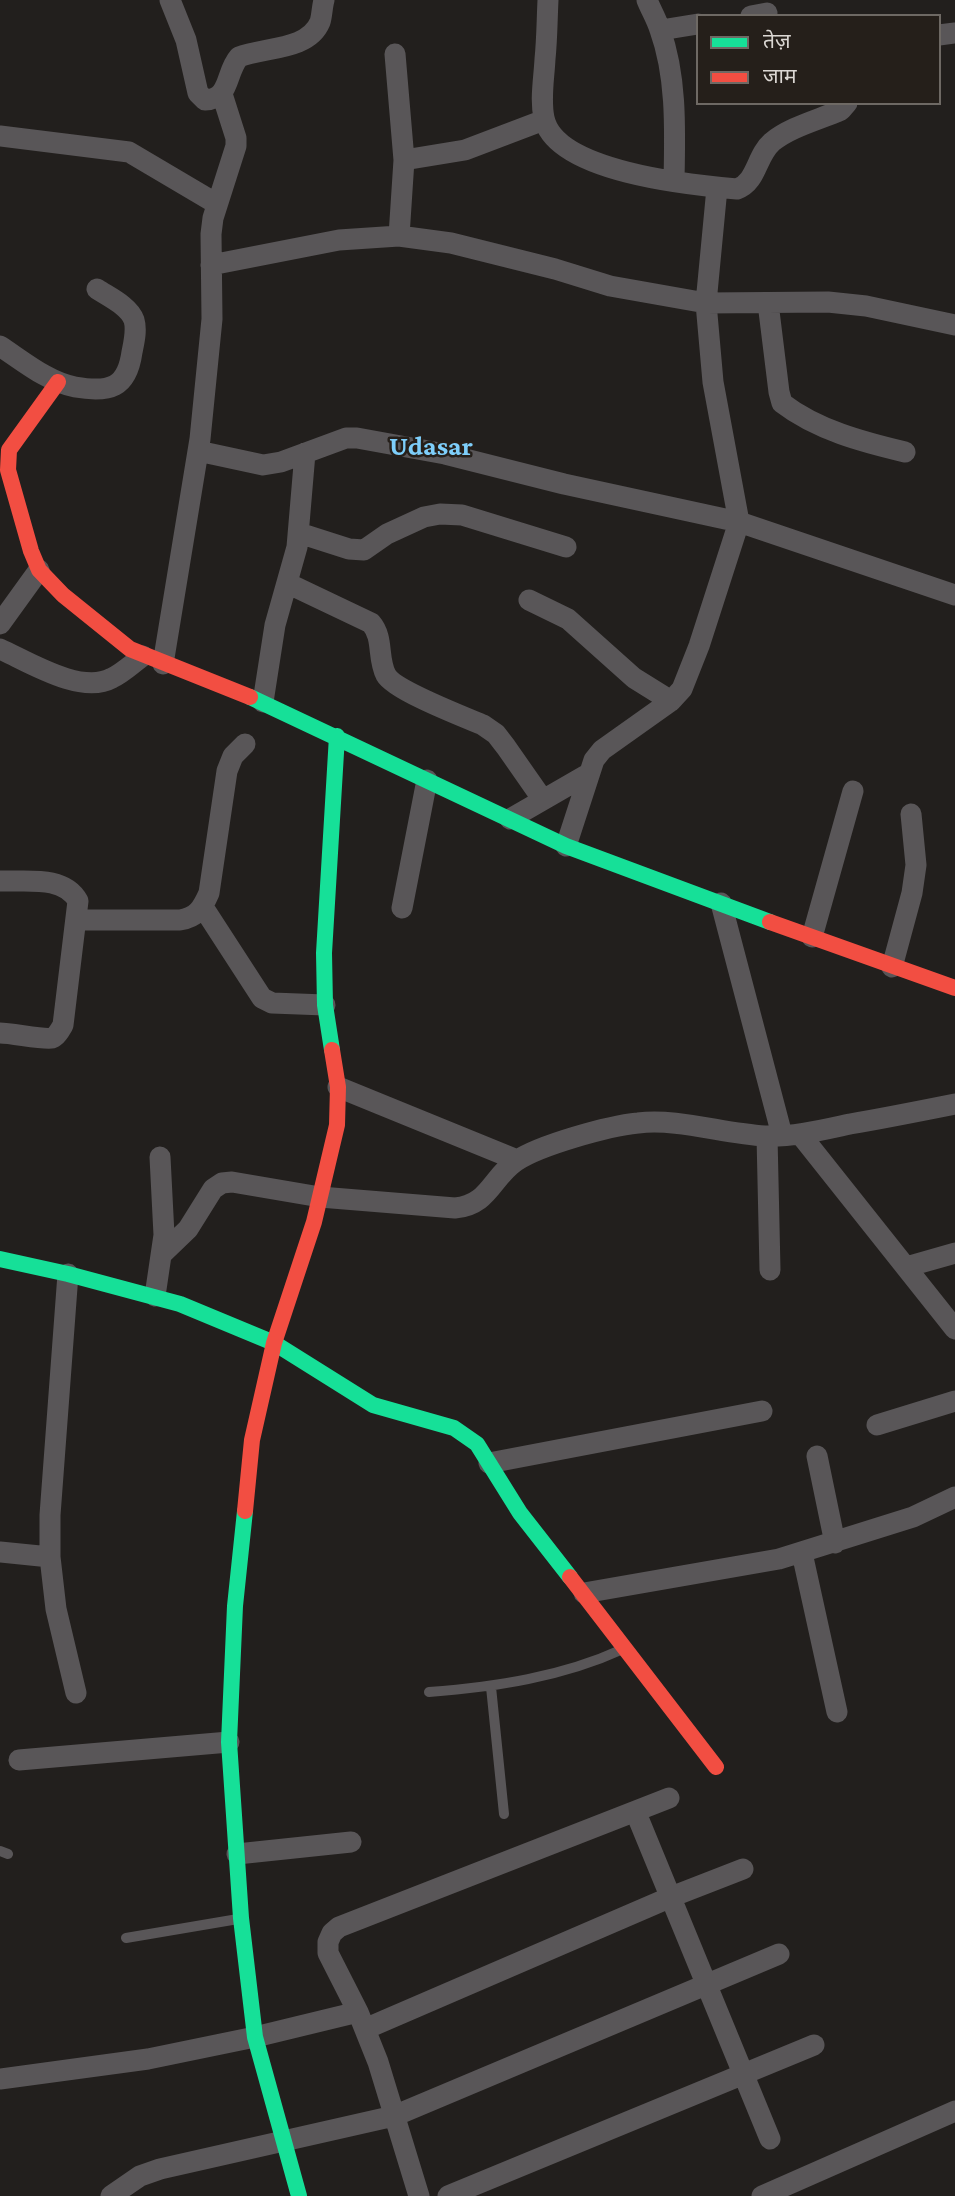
<!DOCTYPE html>
<meta charset="utf-8">
<style>
body{margin:0}
#map{position:relative;width:955px;height:2196px;overflow:hidden;background:#221f1d;font-family:"Crimson Pro","Noto Sans Devanagari",serif}
canvas{display:block}
.legend{position:absolute;left:696px;top:14px;width:245px;height:91px;box-sizing:border-box;background:#251f1a;border:2px solid #6e6964;margin:0;padding:9px 12px;list-style:none;font-size:21px;color:#dbd7d3}
.legend li{display:flex;align-items:center;gap:14px;height:35px}
.legend b{width:35px;border:2px solid #6e6964}
</style>
<div id="map">
<canvas width="955" height="2196"></canvas>
<ul class="legend">
<li><b style="height:9px;background:#16e098"></b>तेज़</li>
<li><b style="height:9px;background:#f24e42"></b>जाम</li>
</ul>
</div>
<script>
const c = document.querySelector('canvas').getContext('2d');
c.lineJoin = 'round';
function strokePath(path, color, width, dash) {
  c.strokeStyle = color;
  c.lineWidth = width;
  c.lineCap = dash ? 'butt' : 'round';
  c.setLineDash(dash || []);
  c.stroke(path);
}
function drawText(font, color, halo, rows, align = 'center') {
  c.font = font + ' "Crimson Pro",serif';
  c.lineWidth = 5;
  c.setLineDash([]);
  c.textBaseline = 'middle';
  c.strokeStyle = halo;
  c.fillStyle = color;
  for (const [text, x, y, turn = 0] of rows) {
    c.save();
    c.translate(x, y);
    c.rotate((+turn || 0) * Math.PI / 180);
    c.textAlign = isNaN(turn) ? turn : align;
    if (halo) c.strokeText(text, 0, 0);
    c.fillText(text, 0, 0);
    c.restore();
  }
}
const lane = new Path2D(`
 M 491,1687 L 504,1814
 M 429,1692 C 495,1687 562,1677 623,1649
 M 0,1851 L 8,1854
 M 126,1938 L 238,1919`);
const street = new Path2D(`
 M 170,0 L 186,40 L 198,93 L 205,100 C 231,99 225,73 239,57 C 263,47 308,51 320,22 C 322,16 322,7 324,0
 M 548,0 C 547,20 547,40 545,59 C 544,79 540,99 544,118 C 555,172 691,185 737,189 C 757,182 756,156 772,142 C 790,127 818,120 841,110 L 847,103
 M 647,0 C 651,10 657,20 660,30 C 677,77 675,131 674,181
 M 751,16 L 767,13
 M 661,30 L 698,24
 M 939,35 L 955,33
 M 395,54 L 404,160 L 399,236
 M 0,136 L 129,152 L 217,204
 M 404,160 L 465,150 L 544,120
 M 211,265 L 339,240 L 399,236 L 451,243 L 555,269 L 610,286 L 706,303 L 828,302 L 866,306 L 955,325
 M 768,303 L 779,392 L 782,403 C 817,430 863,442 905,452
 M 0,346 C 23,361 48,382 75,387 C 110,393 127,388 132,352 C 134,342 137,330 134,320 C 129,306 109,297 97,289
 M 198,451 L 263,465 L 281,462 L 346,438 L 357,438 L 445,454 L 564,484 L 739,522 L 955,595
 M 299,533 L 349,549 L 364,550 L 387,534 L 424,517 L 440,514 L 462,515 L 566,547
 M 287,583 L 371,623 C 384,638 377,658 386,675 C 394,690 464,717 483,725 L 496,734 L 506,747 L 543,800
 M 529,600 L 568,619 L 634,678 L 671,701
 M 0,624 L 39,570
 M 0,649 C 29,662 81,695 112,678 C 123,673 133,663 143,656
 M 163,664 L 200,439 L 212,319 L 211,234 L 213,218 L 236,146 L 236,138 L 222,94
 M 263,702 L 275,625 L 297,547 L 305,453
 M 510,819 L 588,774
 M 566,846 L 594,760 L 602,750 L 671,701 L 682,689 L 699,646 L 739,522 L 713,382 L 706,303 L 717,188
 M 0,881 C 26,882 64,875 78,901 L 63,1025 C 60,1030 57,1036 52,1038 C 44,1040 12,1033 0,1033
 M 721,903 L 782,1135
 M 203,907 L 262,998 L 272,1003 L 325,1005
 M 402,908 L 427,780
 M 76,920 L 180,920 C 197,917 202,909 209,893 L 227,771 L 233,756 L 245,744
 M 812,937 L 853,791
 M 892,967 L 912,893 L 916,865 L 911,814
 M 338,1087 L 517,1160
 M 800,1134 L 955,1329
 M 767,1136 L 770,1270
 M 162,1254 L 188,1229 L 213,1189 L 222,1183 L 232,1182 L 320,1197 L 455,1208 C 489,1205 491,1178 516,1161 C 540,1145 608,1126 638,1123 C 678,1118 724,1134 765,1136 C 794,1137 822,1130 850,1124 C 885,1118 920,1111 955,1104
 M 906,1267 L 955,1253
 M 68,1274 L 50,1515 L 50,1557 L 56,1609 L 76,1693
 M 155,1296 L 164,1235 L 160,1157
 M 877,1425 L 955,1401
 M 817,1456 L 835,1543
 M 489,1463 L 762,1411
 M 0,1552 L 50,1557
 M 802,1553 L 837,1712
 M 584,1593 L 779,1559 L 913,1517 L 955,1497
 M 19,1760 L 229,1742
 M 636,1813 L 770,2139
 M 237,1854 L 351,1842
 M 365,2029 L 671,1897 L 743,1869
 M 0,2079 L 148,2059 L 255,2037 L 358,2012
 M 111,2196 L 140,2176 L 160,2169 L 394,2116 L 779,1954
 M 419,2196 L 378,2062 L 358,2012 L 328,1953 L 328,1942 L 332,1933 L 339,1927 L 669,1798
 M 448,2196 L 814,2045
 M 762,2196 L 955,2111`);
const fast = new Path2D(`
 M 250,697 L 566,846 L 770,922
 M 332,1050 L 325,1005 L 324,953 L 337,736
 M 0,1259 L 68,1274 L 180,1304 L 274,1343 L 373,1405 L 454,1428 L 477,1444 L 520,1513 L 570,1577
 M 245,1511 L 235,1606 L 229,1742 L 241,1918 L 255,2037 L 299,2196`);
const jam = new Path2D(`
 M 58,382 L 9,450 L 8,470 L 31,551 L 39,570 L 63,595 L 130,649 L 250,697
 M 770,922 L 955,988
 M 245,1511 L 252,1440 L 274,1343 L 314,1222 L 337,1125 L 338,1087 L 332,1050
 M 570,1577 L 716,1767`);
const quarterNames = [
 ["Udasar",431,446]
];
strokePath(lane, '#595658', 10);
strokePath(street, '#595658', 21);
strokePath(fast, '#16e098', 16);
strokePath(jam, '#f24e42', 16);
drawText('bold 28px', '#7ecefa', '#251f1a', quarterNames);
</script>
